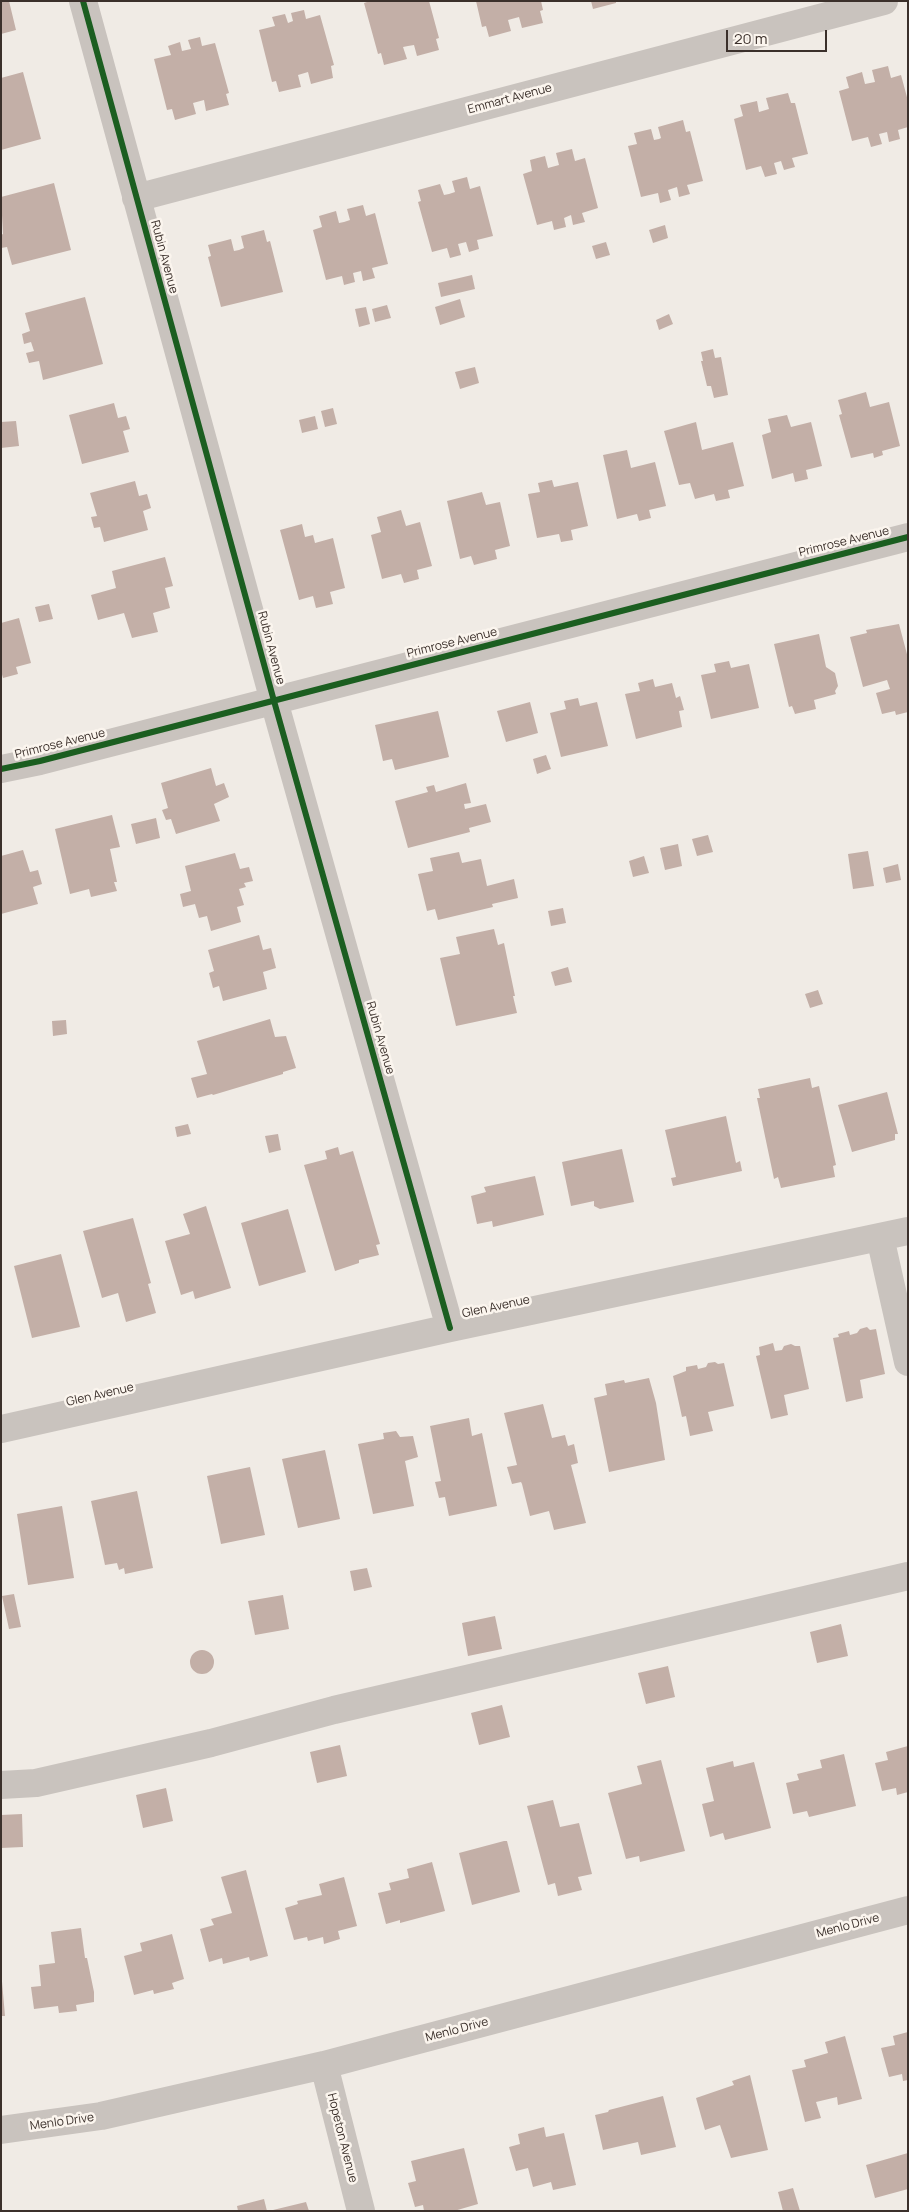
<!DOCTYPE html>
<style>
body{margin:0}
#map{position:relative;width:909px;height:2212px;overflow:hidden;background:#f0ebe5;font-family:Manrope,sans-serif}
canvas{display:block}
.frame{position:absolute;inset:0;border:2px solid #3b302b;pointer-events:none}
.scale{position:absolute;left:726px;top:30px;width:101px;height:22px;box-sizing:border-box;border:2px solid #3b302b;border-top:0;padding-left:6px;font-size:15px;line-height:18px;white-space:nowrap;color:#3b302b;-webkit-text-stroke:4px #fbf5ee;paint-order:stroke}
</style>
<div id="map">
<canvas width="909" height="2212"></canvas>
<div class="frame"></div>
<div class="scale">20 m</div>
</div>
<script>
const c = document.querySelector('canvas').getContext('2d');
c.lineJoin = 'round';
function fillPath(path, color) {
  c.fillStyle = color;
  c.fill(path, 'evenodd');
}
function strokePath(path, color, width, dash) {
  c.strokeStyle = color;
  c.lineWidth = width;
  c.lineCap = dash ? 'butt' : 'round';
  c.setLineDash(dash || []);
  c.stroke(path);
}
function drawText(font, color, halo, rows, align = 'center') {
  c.font = font + ' Manrope,sans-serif';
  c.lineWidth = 5;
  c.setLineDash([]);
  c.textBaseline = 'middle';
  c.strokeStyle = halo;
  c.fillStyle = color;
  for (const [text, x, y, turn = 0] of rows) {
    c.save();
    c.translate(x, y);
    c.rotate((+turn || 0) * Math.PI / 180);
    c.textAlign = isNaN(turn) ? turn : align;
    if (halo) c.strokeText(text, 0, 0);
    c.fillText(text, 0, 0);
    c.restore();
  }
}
const building = new Path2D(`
 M 1,1 L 9,1 L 16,30 L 1,34 Z
 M 370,1 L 429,1 L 439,38 L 436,39 L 439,50 L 417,56 L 414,45 L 408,46 L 403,47 L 407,59 L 384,65 L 381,53 L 378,54 L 364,3 Z
 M 476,1 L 541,1 L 543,10 L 540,11 L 543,23 L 522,28 L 519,17 L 508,20 L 511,31 L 489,37 L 486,26 L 482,27 Z
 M 591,1 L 616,1 L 616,3 L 593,9 Z
 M 304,10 L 306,19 L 320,15 L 334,65 L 331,66 L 333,78 L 311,84 L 308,72 L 298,75 L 301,87 L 279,92 L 276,81 L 272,82 L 259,30 L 275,26 L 272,17 L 285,14 L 288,23 L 293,21 L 291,13 Z
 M 200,37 L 202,46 L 215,43 L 229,93 L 226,94 L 229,105 L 206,111 L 204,100 L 193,103 L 196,114 L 175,120 L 172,109 L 167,110 L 154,59 L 171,55 L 168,46 L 180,42 L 182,51 L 191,49 L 188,40 Z
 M 888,66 L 891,78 L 901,75 L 908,101 L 908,127 L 898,130 L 900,139 L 889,142 L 887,132 L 879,134 L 882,144 L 871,147 L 868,137 L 852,141 L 839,91 L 849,88 L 846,77 L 862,72 L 865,84 L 875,82 L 872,70 Z
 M 23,72 L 41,139 L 1,150 L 1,78 Z
 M 788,93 L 791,103 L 795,103 L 808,154 L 792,158 L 795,167 L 784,170 L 781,161 L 774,163 L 777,174 L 765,177 L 761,166 L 746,170 L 734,119 L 743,116 L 740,105 L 757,101 L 759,112 L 769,109 L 766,98 Z
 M 683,120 L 686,132 L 690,131 L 703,181 L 687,185 L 690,194 L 679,197 L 677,187 L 668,190 L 671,200 L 660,203 L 658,193 L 641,197 L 628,146 L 637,144 L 634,133 L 651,129 L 654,140 L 659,139 L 661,138 L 658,127 Z
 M 572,149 L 575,161 L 585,158 L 598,208 L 582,213 L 585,222 L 573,225 L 571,215 L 564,218 L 566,227 L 554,230 L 552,221 L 537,225 L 523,174 L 532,171 L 530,160 L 545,156 L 548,168 L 559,165 L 556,153 Z
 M 467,177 L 470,189 L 480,186 L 493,236 L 477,240 L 479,249 L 469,252 L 466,242 L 458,244 L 461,255 L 450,258 L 447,248 L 432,252 L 418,202 L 421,201 L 418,190 L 440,184 L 444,195 L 449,194 L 455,192 L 452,181 Z
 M 54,183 L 71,250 L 12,265 L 7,247 L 1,248 L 1,235 L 3,234 L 1,197 Z
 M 363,205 L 366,216 L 375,213 L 388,264 L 372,268 L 375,278 L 363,281 L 361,271 L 353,273 L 355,282 L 344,285 L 342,276 L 326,280 L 313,230 L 322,227 L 319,216 L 336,211 L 339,223 L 344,222 L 350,220 L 347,209 Z
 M 665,225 L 668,238 L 653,243 L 649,230 Z
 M 264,230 L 267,242 L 270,241 L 283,292 L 221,307 L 208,257 L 211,256 L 208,245 L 231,239 L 234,251 L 239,250 L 244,248 L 241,236 Z
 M 606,242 L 610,255 L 596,259 L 592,246 Z
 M 472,275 L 475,289 L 441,297 L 438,283 Z
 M 85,297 L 103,364 L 43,380 L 39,361 L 29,363 L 26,353 L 34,351 L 31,342 L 24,344 L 22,334 L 30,331 L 25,313 Z
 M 460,299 L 465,317 L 440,325 L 435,307 Z
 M 387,305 L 391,318 L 375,322 L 372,309 Z
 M 366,307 L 370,324 L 359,327 L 355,309 Z
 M 669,314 L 673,324 L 659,330 L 656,320 Z
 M 713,349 L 715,358 L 721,357 L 728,395 L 714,398 L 711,386 L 707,386 L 701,361 L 703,361 L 701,352 Z
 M 475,367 L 479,383 L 460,389 L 455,372 Z
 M 866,392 L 870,407 L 889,402 L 900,446 L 882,451 L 883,455 L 874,458 L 873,453 L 851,458 L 839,415 L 842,414 L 838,400 Z
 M 114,403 L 118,418 L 126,416 L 130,429 L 123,431 L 129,452 L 82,464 L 69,415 Z
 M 333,408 L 337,424 L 325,427 L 321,411 Z
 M 787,415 L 791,427 L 811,422 L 822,466 L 806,470 L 808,479 L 795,482 L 793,473 L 772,479 L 762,435 L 771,432 L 768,419 Z
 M 315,416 L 318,429 L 302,433 L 299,420 Z
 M 16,421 L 19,446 L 1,448 L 1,422 Z
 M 696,422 L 702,450 L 733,442 L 744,486 L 728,490 L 730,498 L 716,501 L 714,494 L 695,499 L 690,483 L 679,485 L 664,431 Z
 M 627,450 L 631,468 L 655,462 L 666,506 L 649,510 L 651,518 L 639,521 L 637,514 L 617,519 L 603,455 Z
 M 552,480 L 554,487 L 578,482 L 588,526 L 571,530 L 573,540 L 561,542 L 559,534 L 537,538 L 528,494 L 540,492 L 538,483 Z
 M 135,481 L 139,496 L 147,494 L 151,508 L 143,511 L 148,530 L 104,542 L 100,527 L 94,528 L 91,517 L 97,516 L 90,493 Z
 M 482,492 L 486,505 L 500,502 L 510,546 L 495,550 L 497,559 L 474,565 L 471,556 L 460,559 L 447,501 Z
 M 401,510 L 406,526 L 420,522 L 432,566 L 417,570 L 419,579 L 404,583 L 401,574 L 382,579 L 371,535 L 381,532 L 377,517 Z
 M 302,524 L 305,537 L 313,535 L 315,543 L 333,538 L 345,588 L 330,592 L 333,604 L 316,608 L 313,596 L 299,600 L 280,530 Z
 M 165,557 L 173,586 L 165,588 L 170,608 L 153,613 L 158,632 L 132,638 L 124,613 L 98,620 L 91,595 L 116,588 L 112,571 Z
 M 49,604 L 53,619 L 39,622 L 35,607 Z
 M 19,618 L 31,663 L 16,667 L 18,674 L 3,678 L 1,671 L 1,623 Z
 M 899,624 L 908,658 L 908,712 L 896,715 L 895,711 L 882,714 L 876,693 L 890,689 L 887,680 L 863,687 L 850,637 L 867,633 L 866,630 Z
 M 819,634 L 826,667 L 835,673 L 838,686 L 835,691 L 836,694 L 814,700 L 816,709 L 795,714 L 792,706 L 789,707 L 774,644 Z
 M 729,661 L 731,668 L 749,664 L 759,708 L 711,719 L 701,675 L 716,672 L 714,664 Z
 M 653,679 L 655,687 L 672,683 L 676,698 L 680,696 L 684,710 L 679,711 L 682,727 L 636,739 L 625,694 L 640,691 L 638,683 Z
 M 578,698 L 580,706 L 597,702 L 608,746 L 561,757 L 550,713 L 566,709 L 564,701 Z
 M 530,702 L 538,733 L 506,742 L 497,711 Z
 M 438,711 L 449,757 L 395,770 L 392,759 L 383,761 L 375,725 Z
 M 546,755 L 551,769 L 537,774 L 533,759 Z
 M 211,768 L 216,786 L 224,783 L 229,797 L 214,804 L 220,821 L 176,834 L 171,819 L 166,820 L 162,810 L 168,808 L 161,783 Z
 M 466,783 L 471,803 L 464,804 L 465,809 L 486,804 L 491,822 L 469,828 L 470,832 L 408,848 L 395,801 L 428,792 L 426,787 L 434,785 L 436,792 Z
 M 112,815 L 120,847 L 110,849 L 117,882 L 114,882 L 117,891 L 91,897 L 89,889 L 70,894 L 55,829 Z
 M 156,818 L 160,838 L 136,844 L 131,824 Z
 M 708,835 L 713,852 L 697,856 L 692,839 Z
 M 678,844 L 682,866 L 665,870 L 660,848 Z
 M 23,850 L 30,872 L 38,870 L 42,884 L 33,887 L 38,904 L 1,914 L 1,856 Z
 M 868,851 L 874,886 L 853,889 L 848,854 Z
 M 459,852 L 462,863 L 481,859 L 487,886 L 514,879 L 518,898 L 492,904 L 493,907 L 438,920 L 435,909 L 427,911 L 418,874 L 433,871 L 430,858 Z
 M 235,853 L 240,869 L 249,867 L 253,881 L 244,883 L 246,887 L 239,889 L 244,905 L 237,907 L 241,922 L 211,931 L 207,916 L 199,918 L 195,904 L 183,907 L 180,894 L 191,891 L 185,866 Z
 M 644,856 L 649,873 L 633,877 L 629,861 Z
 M 898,864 L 901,880 L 886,883 L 883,868 Z
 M 563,908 L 566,923 L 551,926 L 548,911 Z
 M 494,929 L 498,945 L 504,943 L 515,996 L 513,996 L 517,1013 L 456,1026 L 440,958 L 460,954 L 456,937 Z
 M 259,935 L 263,950 L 271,948 L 276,968 L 263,972 L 267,989 L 223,1001 L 219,986 L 213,988 L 209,973 L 214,971 L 208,950 Z
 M 568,967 L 572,982 L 555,986 L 551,972 Z
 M 818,990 L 823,1004 L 810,1008 L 805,994 Z
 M 270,1019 L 275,1037 L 286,1036 L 296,1068 L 283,1072 L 283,1074 L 213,1095 L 212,1094 L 197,1098 L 191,1078 L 207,1074 L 197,1041 Z
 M 66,1020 L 67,1034 L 53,1036 L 52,1021 Z
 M 810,1078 L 812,1088 L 819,1086 L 836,1165 L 833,1166 L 835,1177 L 781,1188 L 778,1177 L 774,1179 L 757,1098 L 760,1098 L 758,1089 Z
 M 887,1092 L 898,1134 L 895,1134 L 895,1140 L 852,1152 L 838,1105 Z
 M 726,1116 L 736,1163 L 740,1161 L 742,1171 L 673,1186 L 671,1178 L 676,1177 L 665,1130 Z
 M 188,1124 L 191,1134 L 177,1137 L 175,1127 Z
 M 278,1134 L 281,1150 L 269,1153 L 265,1136 Z
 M 338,1147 L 340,1155 L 353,1151 L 380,1244 L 376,1245 L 379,1255 L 359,1260 L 359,1263 L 335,1271 L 304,1165 L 327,1159 L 325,1151 Z
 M 622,1149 L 634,1202 L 600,1209 L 594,1206 L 594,1201 L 571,1206 L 562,1162 Z
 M 535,1176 L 544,1215 L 493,1227 L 492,1221 L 477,1224 L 471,1196 L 486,1192 L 484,1187 Z
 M 206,1206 L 231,1288 L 195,1299 L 193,1291 L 181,1295 L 165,1241 L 190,1234 L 183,1214 Z
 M 288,1209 L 306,1272 L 259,1286 L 241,1223 Z
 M 133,1218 L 151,1283 L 148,1284 L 156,1313 L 126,1322 L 118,1293 L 102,1298 L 83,1231 Z
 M 61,1254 L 80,1327 L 32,1338 L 14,1266 Z
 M 867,1327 L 870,1330 L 876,1329 L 885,1374 L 860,1380 L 863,1398 L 846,1402 L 833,1338 L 839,1337 L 838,1334 L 849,1331 L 850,1335 L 857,1333 L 860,1329 Z
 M 773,1343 L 775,1351 L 782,1350 L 784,1346 L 791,1344 L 795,1346 L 800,1346 L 809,1389 L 784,1395 L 788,1415 L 771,1419 L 756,1356 L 760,1355 L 759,1347 Z
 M 715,1362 L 718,1364 L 724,1363 L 734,1406 L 708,1412 L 713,1431 L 690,1436 L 686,1416 L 682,1417 L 673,1376 L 686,1371 L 686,1367 L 697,1365 L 698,1369 L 706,1367 L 708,1363 Z
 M 649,1378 L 656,1403 L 665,1460 L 609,1472 L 594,1398 L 607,1395 L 605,1384 L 624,1380 L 625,1383 Z
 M 543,1404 L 552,1438 L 565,1435 L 568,1446 L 574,1444 L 578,1463 L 571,1465 L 586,1523 L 554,1530 L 549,1511 L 530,1516 L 522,1484 L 521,1482 L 512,1484 L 507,1467 L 517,1465 L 504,1413 Z
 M 469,1418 L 472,1436 L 482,1433 L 497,1506 L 449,1516 L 445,1497 L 439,1498 L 435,1482 L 441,1481 L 430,1426 Z
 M 396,1431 L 400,1437 L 413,1436 L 418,1457 L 405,1461 L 414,1506 L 373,1514 L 358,1444 L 384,1439 L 383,1433 Z
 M 325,1450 L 340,1519 L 298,1528 L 282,1459 Z
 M 250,1467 L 265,1535 L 221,1544 L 207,1476 Z
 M 137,1491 L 153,1568 L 125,1574 L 124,1568 L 119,1570 L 117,1563 L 105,1565 L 91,1501 Z
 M 62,1506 L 74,1578 L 28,1585 L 17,1514 Z
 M 367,1568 L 372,1587 L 354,1591 L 350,1571 Z
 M 14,1594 L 21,1627 L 9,1629 L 2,1596 Z
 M 283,1595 L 289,1629 L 255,1635 L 248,1601 Z
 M 495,1616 L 502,1649 L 468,1656 L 462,1623 Z
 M 841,1624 L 848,1656 L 817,1663 L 810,1632 Z
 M190 1662a12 12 0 1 1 24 0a12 12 0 1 1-24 0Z
 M 668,1666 L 675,1697 L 646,1704 L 638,1673 Z
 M 502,1705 L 510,1737 L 479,1745 L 471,1713 Z
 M 340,1745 L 347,1776 L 317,1783 L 310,1752 Z
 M 908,1746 L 908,1792 L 897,1795 L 896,1788 L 882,1791 L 875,1763 L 888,1760 L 886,1752 Z
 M 844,1754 L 856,1806 L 809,1817 L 807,1811 L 793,1814 L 786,1783 L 799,1780 L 797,1774 L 822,1768 L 820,1760 Z
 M 661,1760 L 685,1851 L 640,1862 L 639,1856 L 626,1859 L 608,1793 L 642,1784 L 637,1766 Z
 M 733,1761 L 734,1767 L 754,1762 L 771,1828 L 725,1840 L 723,1833 L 710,1837 L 702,1804 L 714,1801 L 706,1768 Z
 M 166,1788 L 173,1821 L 143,1828 L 136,1795 Z
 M 553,1800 L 560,1827 L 579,1823 L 592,1874 L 578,1877 L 582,1890 L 558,1896 L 555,1883 L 548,1885 L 527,1806 Z
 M 22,1814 L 23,1847 L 1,1848 L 1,1815 Z
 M 504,1841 L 507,1841 L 520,1892 L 472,1905 L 459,1853 Z
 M 432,1862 L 445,1911 L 400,1923 L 400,1920 L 386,1924 L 378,1893 L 391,1890 L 389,1883 L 409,1878 L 407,1869 Z
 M 246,1870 L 268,1956 L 250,1961 L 249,1957 L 223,1964 L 222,1958 L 209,1962 L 200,1929 L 214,1925 L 211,1919 L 232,1913 L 221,1877 Z
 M 344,1877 L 357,1926 L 338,1931 L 340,1939 L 324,1944 L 323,1937 L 308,1941 L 307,1937 L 294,1940 L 285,1908 L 298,1904 L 297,1901 L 322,1895 L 319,1884 Z
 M 81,1928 L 85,1958 L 87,1958 L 94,1992 L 94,2002 L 76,2005 L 77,2011 L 59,2013 L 58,2006 L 34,2009 L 31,1987 L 41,1986 L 39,1965 L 55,1963 L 51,1932 Z
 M 172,1934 L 184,1979 L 172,1983 L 174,1989 L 154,1994 L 153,1990 L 134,1995 L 124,1956 L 142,1951 L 140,1943 Z
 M 1,1970 L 5,2016 L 1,2016 Z
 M 908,2032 L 908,2080 L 903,2081 L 902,2074 L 889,2077 L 881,2048 L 895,2045 L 893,2036 Z
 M 845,2036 L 862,2099 L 838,2105 L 837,2097 L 816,2102 L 821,2118 L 805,2122 L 792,2070 L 806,2067 L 804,2060 L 828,2053 L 825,2042 Z
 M 750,2075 L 768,2150 L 731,2158 L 720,2125 L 705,2130 L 696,2098 L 734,2085 L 732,2081 Z
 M 663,2096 L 676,2147 L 641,2155 L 638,2142 L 603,2150 L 595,2115 L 608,2112 L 609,2110 Z
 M 544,2127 L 546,2137 L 564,2133 L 576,2185 L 553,2190 L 551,2182 L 533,2187 L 528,2168 L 516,2171 L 509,2147 L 520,2144 L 518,2134 Z
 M 464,2148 L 478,2204 L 454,2211 L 424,2211 L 423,2205 L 415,2207 L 408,2183 L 416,2181 L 411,2161 Z
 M 908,2153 L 908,2189 L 875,2198 L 866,2165 Z
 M 793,2188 L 800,2211 L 783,2211 L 778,2192 Z
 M 264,2199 L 267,2211 L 238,2211 L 237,2206 Z
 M 306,2202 L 309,2211 L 273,2211 L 273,2210 Z`);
const minor = new Path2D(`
 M 83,1 L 274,701 L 450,1328
 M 136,198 L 884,1
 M 1,769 L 40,761 L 908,537
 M 880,1237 L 908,1362
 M 1,1429 L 450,1328 L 908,1231
 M 1,1785 L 36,1783 L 211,1743 L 334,1710 L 908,1576
 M 324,2065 L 361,2211
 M 1,2130 L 101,2116 L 324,2065 L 908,1910`);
const cycleway = new Path2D(`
 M 83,1 L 274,701 L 450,1328
 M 1,769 L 40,761 L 908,537`);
const streetNames = [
 ["Emmart Avenue",510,99,-15],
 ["Rubin Avenue",164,257,75],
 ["Primrose Avenue",844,542,-14],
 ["Primrose Avenue",452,643,-14],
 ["Rubin Avenue",271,648,75],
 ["Primrose Avenue",60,744,-14],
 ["Rubin Avenue",380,1038,74],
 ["Glen Avenue",496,1307,-12],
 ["Glen Avenue",100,1395,-13],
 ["Menlo Drive",848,1926,-15],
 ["Menlo Drive",457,2030,-15],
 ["Menlo Drive",62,2122,-8],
 ["Hopeton Avenue",342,2138,76]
];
fillPath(building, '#c3afa7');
strokePath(minor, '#c9c3be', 28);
strokePath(cycleway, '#1b5e20', 6);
drawText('12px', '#3b302b', '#fbf5ee', streetNames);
</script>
